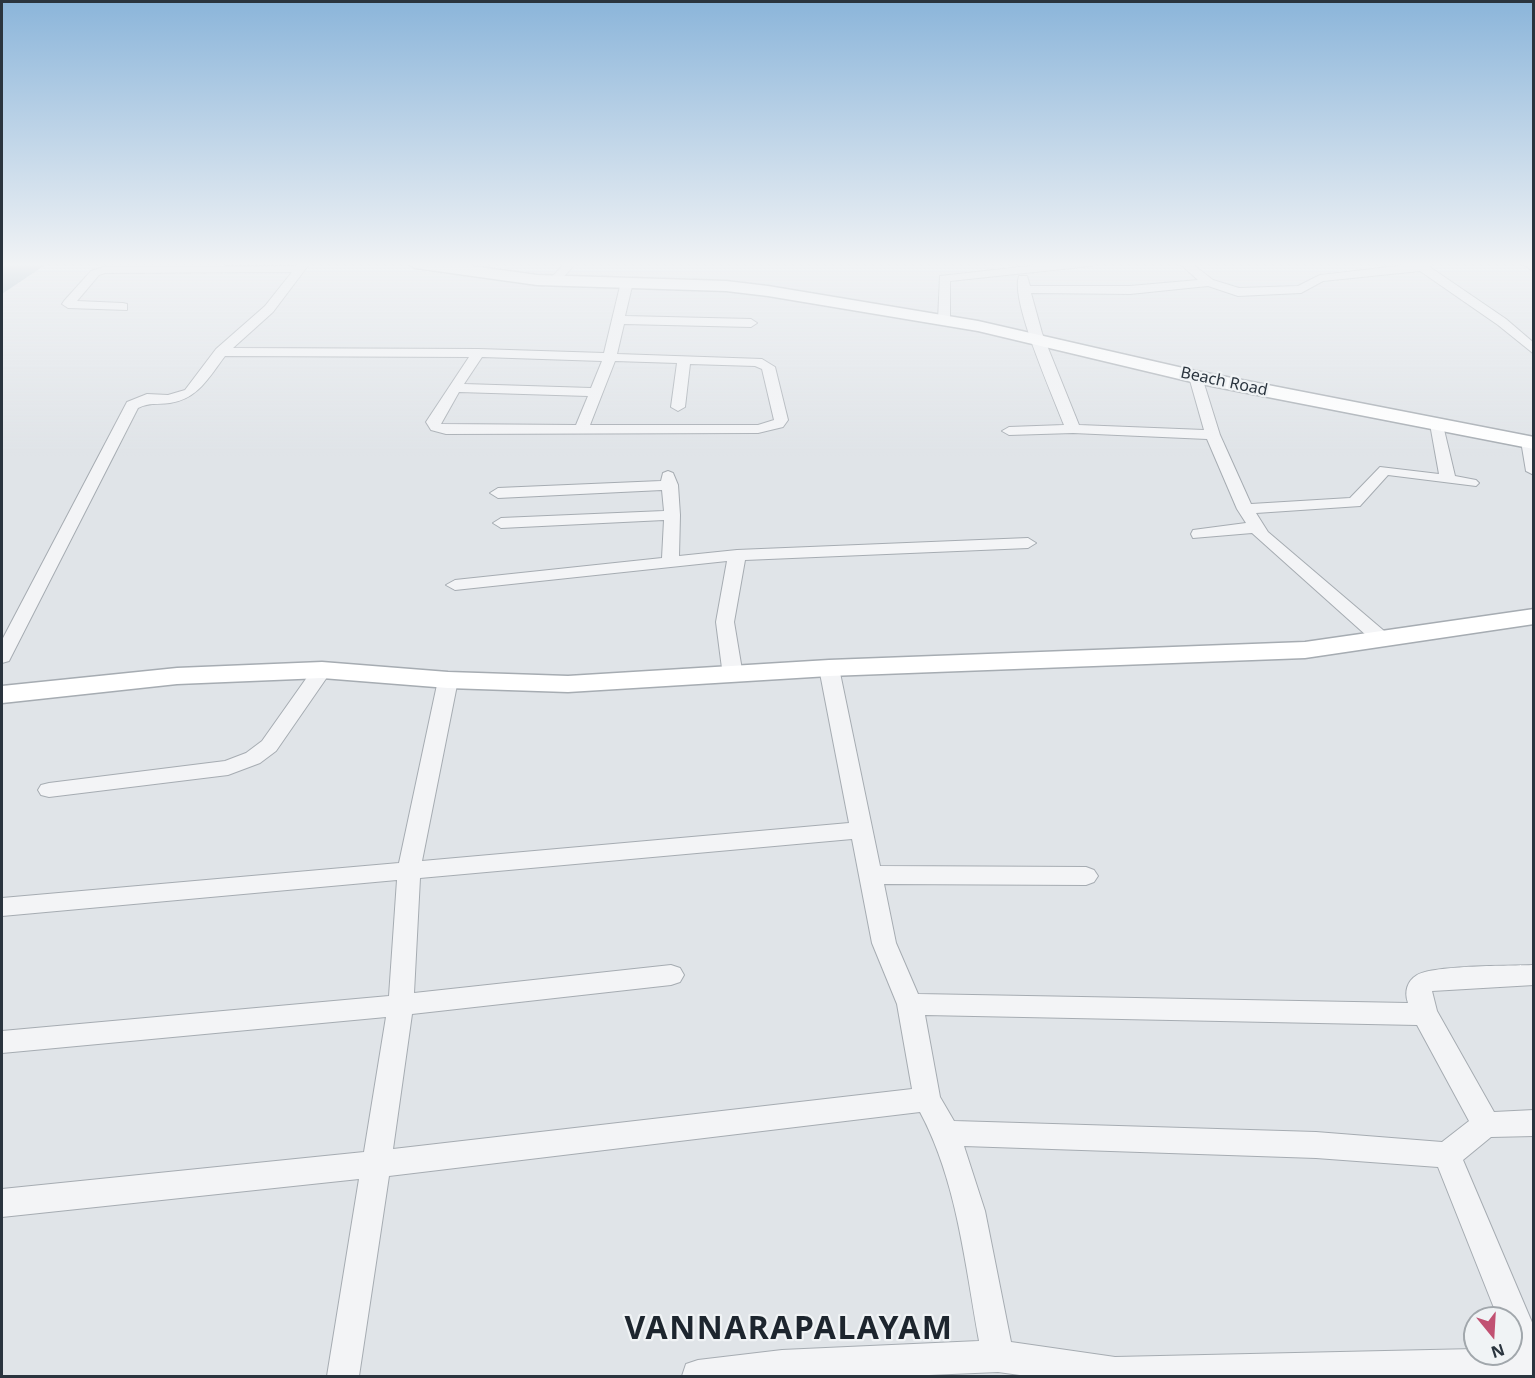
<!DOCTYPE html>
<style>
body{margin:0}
#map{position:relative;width:1535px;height:1378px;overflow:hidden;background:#e0e4e8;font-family:"Noto Sans",sans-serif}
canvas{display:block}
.frame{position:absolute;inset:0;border:3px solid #2a343e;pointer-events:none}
.north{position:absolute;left:1463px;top:1306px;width:60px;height:60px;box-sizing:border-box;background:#f0f3f5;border:2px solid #a1a7ac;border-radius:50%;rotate:162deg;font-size:16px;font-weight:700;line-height:24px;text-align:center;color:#2a343e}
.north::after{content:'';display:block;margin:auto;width:21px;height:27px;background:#c15172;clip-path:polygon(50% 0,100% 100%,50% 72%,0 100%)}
</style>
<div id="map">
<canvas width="1535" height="1378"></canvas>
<div class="frame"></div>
<div class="north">N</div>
</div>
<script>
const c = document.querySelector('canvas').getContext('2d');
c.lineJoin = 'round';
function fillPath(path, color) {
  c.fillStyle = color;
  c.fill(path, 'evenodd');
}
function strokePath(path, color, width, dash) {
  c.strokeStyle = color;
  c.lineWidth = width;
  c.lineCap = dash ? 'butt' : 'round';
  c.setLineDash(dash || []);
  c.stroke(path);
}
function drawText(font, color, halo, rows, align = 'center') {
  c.font = font + ' "Noto Sans",sans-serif';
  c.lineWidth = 4.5;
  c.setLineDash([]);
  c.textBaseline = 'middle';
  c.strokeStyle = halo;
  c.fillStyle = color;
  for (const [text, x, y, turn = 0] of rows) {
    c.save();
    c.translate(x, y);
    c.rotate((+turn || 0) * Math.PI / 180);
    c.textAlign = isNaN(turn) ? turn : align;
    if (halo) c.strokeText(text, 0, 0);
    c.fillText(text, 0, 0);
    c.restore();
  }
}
const water = new Path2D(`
 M 2,263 L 48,263 L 2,294 Z`);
const street = new Path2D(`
 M 299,263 L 310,263 L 273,312 L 233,348 L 478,349 L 604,353 L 621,282 L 627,279 L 633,282 L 625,316 L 751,319 L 757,323 L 751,327 L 624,324 L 617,354 L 762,359 L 775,367 L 788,420 L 783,427 L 758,433 L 446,434 L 431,430 L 426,422 L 469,357 L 225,356 C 209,377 198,399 170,403 C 157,405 150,402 138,408 L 11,657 L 9,661 L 2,663 L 2,640 L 127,402 L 147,394 L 168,395 L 185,390 L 216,349 L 265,306 L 292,272 L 105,273 L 99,275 L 77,301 L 123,303 L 127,304 L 127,310 L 68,308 L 62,304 L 64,301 L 91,271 L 104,267 L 297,266 ZM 482,357 L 602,361 L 591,388 L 464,384 ZM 615,361 L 677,363 L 671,407 L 678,411 L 685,407 L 690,364 L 755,366 L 762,369 L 774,420 L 758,425 L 590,425 ZM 459,392 L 588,396 L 576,425 L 441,424 Z
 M 565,263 L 576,263 L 558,283 L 550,283 L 550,279 Z
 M 1056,263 L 1096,263 L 1091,266 L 950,281 L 950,320 L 944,324 L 938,320 L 940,276 Z
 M 1179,263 L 1191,263 L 1213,280 L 1239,288 L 1298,286 L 1320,275 L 1424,263 L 1506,319 L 1534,343 L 1534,354 L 1498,325 L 1420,271 L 1323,281 L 1301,293 L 1238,296 L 1208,286 L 1130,294 L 1031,293 L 1042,333 L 1079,425 L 1204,430 L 1189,377 L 1196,373 L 1201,374 L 1220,435 L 1251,504 L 1350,498 L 1380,467 L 1439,474 L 1430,424 L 1437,420 L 1442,421 L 1455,476 L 1476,480 L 1479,483 L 1476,486 L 1388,475 L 1360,506 L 1256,513 L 1268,532 L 1390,636 L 1392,640 L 1390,644 L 1376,644 L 1252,533 L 1193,538 L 1191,534 L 1193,530 L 1246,523 L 1237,509 L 1207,439 L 1073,433 L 1009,435 L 1002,431 L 1009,427 L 1064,425 C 1053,396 1010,300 1019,276 L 1027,276 L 1030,286 L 1130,286 L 1198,280 Z
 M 1521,263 L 1533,263 L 1534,272 Z
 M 1528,437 L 1534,438 L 1534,475 L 1526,471 L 1521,441 Z
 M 668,471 L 673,473 L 678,485 L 680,515 L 679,556 L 737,550 L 1028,538 L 1036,543 L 1028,548 L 745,560 L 734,622 L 743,676 L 740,680 L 726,680 L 723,676 L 716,622 L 727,561 L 455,590 L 446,585 L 455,580 L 662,558 L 664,520 L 501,528 L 493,523 L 501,518 L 664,511 L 662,490 L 498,498 L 490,493 L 498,488 L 661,481 L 663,473 Z
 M 829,662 L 839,668 L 880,866 L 1086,867 L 1094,870 L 1098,876 L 1094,882 L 1086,885 L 884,884 L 896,943 L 918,994 L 1408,1003 C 1404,992 1407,981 1417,975 C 1434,965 1510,966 1534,965 L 1534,985 L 1432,991 L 1437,1011 L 1494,1112 L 1534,1110 L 1534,1136 L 1491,1137 L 1463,1160 L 1534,1327 L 1534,1376 L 1027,1376 L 998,1372 L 906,1376 L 682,1376 L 686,1364 L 698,1360 L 782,1350 L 979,1341 C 965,1264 957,1181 920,1112 L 389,1176 L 359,1376 L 327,1376 L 359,1179 L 2,1217 L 2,1189 L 364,1152 L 386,1017 L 2,1053 L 2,1031 L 389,996 L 397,880 L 2,916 L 2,898 L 399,863 L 438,680 L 441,676 L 455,676 L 458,680 L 422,861 L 849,823 L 819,668 ZM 852,839 L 872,943 L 897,1004 L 912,1089 L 393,1149 L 412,1014 L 671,985 L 680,982 L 684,975 L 680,968 L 671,965 L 414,993 L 420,878 ZM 925,1015 L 1417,1025 L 1469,1121 L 1442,1142 L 1316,1132 L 954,1121 L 940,1097 ZM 964,1146 L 1316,1158 L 1438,1167 L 1498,1318 L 1511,1318 L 1511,1354 L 1475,1354 L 1475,1349 L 1115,1357 L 1011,1342 L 985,1211 Z
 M 322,664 L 332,670 L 276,751 L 260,763 L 228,775 L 49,797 L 41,795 L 38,790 L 41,785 L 49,783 L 225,761 L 246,753 L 262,741 L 315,666 Z`);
const secondary = new Path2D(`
 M 407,263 L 450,263 L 537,275 L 726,281 L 768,286 L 978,321 L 1196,371 L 1534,437 L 1534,449 L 1196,383 L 978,331 L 768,296 L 726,291 L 537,285 L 415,268 Z
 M 1534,609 L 1534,624 L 1305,658 L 829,676 L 568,692 L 448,688 L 322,678 L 177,684 L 2,703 L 2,686 L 177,668 L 322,662 L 448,672 L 568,676 L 829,660 L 1305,642 Z`);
const farStreetnames = [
 ["Beach Road",1224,382,12]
];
const nearDistrictnames = [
 ["VANNARAPALAYAM",789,1330]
];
fillPath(water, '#9fb6c4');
strokePath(street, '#a6acb2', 2);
strokePath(secondary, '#a6acb2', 3);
fillPath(street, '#f3f4f6');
fillPath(secondary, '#fff');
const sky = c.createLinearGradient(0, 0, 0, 456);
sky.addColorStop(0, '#8bb5da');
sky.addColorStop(0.58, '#f1f3f5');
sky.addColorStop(1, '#f1f3f500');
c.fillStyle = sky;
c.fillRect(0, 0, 1535, 456);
drawText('16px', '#2a343e', '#f0f3f5', farStreetnames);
c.letterSpacing = '1.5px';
drawText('bold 32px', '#1d252e', '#f0f3f5', nearDistrictnames);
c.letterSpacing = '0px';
</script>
